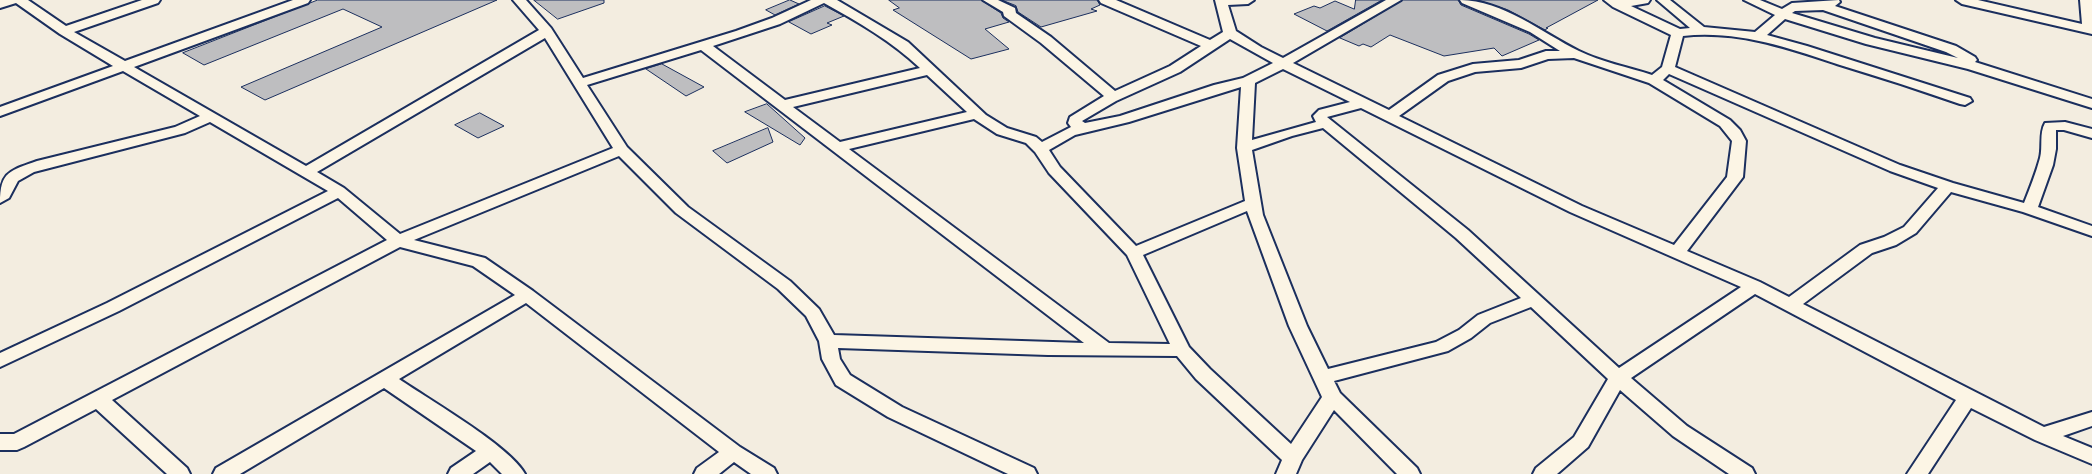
<!DOCTYPE html>
<style>
body{margin:0}
canvas{display:block;background:#f3ede0}
</style>
<canvas width="2092" height="474"></canvas>
<script>
const c = document.querySelector('canvas').getContext('2d');
c.lineJoin = 'round';
function fillPath(path, color) {
  c.fillStyle = color;
  c.fill(path, 'evenodd');
}
function strokePath(path, color, width, dash) {
  c.strokeStyle = color;
  c.lineWidth = width;
  c.lineCap = dash ? 'butt' : 'round';
  c.setLineDash(dash || []);
  c.stroke(path);
}
const building = new Path2D(`
 M 318,0 L 497,0 L 265,100 L 241,87 L 382,27 L 343,9 L 204,65 L 183,53 Z
 M 534,0 L 604,0 L 604,3 L 558,19 Z
 M 790,0 L 799,4 L 775,15 L 766,10 Z
 M 889,0 L 981,0 L 1001,13 L 1003,18 L 1009,22 L 985,29 L 1009,49 L 971,59 L 893,10 L 899,8 Z
 M 1002,0 L 1097,0 L 1100,5 L 1091,9 L 1097,11 L 1041,27 L 1018,12 L 1016,6 Z
 M 1356,0 L 1382,0 L 1327,31 L 1294,14 L 1314,6 L 1320,8 L 1335,1 L 1354,9 Z
 M 1403,0 L 1458,0 L 1461,5 L 1529,34 L 1539,40 L 1502,56 L 1494,48 L 1444,56 L 1390,35 L 1371,47 L 1363,44 L 1359,46 L 1340,38 Z
 M 1478,0 L 1598,0 L 1546,28 L 1548,28 L 1545,30 L 1508,10 Z
 M 825,6 L 844,16 L 827,23 L 832,25 L 811,34 L 789,22 Z
 M 662,64 L 704,87 L 686,96 L 646,69 Z
 M 767,104 L 805,138 L 800,145 L 745,112 Z
 M 480,113 L 504,126 L 478,138 L 455,125 Z
 M 768,128 L 773,142 L 727,163 L 713,151 Z`);
const minor = new Path2D(`
 M 0,0 L 28,0 L 66,26 L 142,0 L 160,0 L 158,3 L 74,32 L 125,61 L 293,0 L 310,0 L 308,3 L 134,67 L 306,166 L 539,30 L 513,0 L 526,0 L 551,28 L 583,78 L 736,31 L 772,18 L 811,0 L 837,0 L 908,42 L 986,115 L 1007,128 L 1036,137 L 1042,142 L 1071,127 L 1068,123 L 1070,117 L 1104,96 L 1041,43 L 1004,16 L 1003,12 L 983,0 L 998,0 L 1015,8 L 1016,13 L 1051,37 L 1115,91 L 1170,66 L 1201,46 L 1101,3 L 1099,0 L 1116,0 L 1210,40 L 1223,32 L 1215,0 L 1254,0 L 1248,4 L 1228,5 L 1236,31 L 1261,47 L 1283,58 L 1386,0 L 1401,0 L 1293,63 L 1389,110 L 1438,75 L 1473,64 L 1519,60 L 1546,51 L 1560,51 L 1530,32 L 1462,3 L 1460,0 C 1503,0 1542,33 1579,51 C 1601,62 1628,67 1652,75 L 1662,67 L 1671,35 L 1613,7 L 1604,0 L 1650,0 L 1648,3 L 1631,6 L 1680,29 L 1690,28 L 1657,0 L 1670,0 L 1704,27 L 1755,32 L 1775,15 L 1744,0 L 1760,0 L 1782,9 L 1792,3 L 1839,0 L 1840,2 L 1835,6 L 1956,46 L 1975,57 L 1977,60 L 1975,62 L 2092,99 L 2092,108 L 1968,69 L 1866,44 L 1785,19 L 1767,35 L 1807,46 L 1970,98 L 1972,101 L 1965,105 L 1960,104 C 1920,90 1880,77 1840,65 C 1789,48 1738,30 1683,36 L 1675,67 L 1900,165 L 1953,183 L 2024,203 C 2030,188 2036,173 2040,158 C 2043,147 2039,133 2045,123 L 2065,122 L 2092,129 L 2092,138 L 2064,130 L 2056,130 L 2056,149 L 2053,165 L 2038,207 L 2092,226 L 2092,236 L 2023,212 L 1951,192 L 1916,233 L 1896,245 L 1872,253 L 1803,304 L 2044,427 L 2092,412 L 2092,426 L 2063,436 L 2092,448 L 2092,464 L 2035,440 L 1971,408 L 1928,474 L 1907,474 L 1956,400 L 1755,294 L 1631,378 L 1687,426 L 1752,468 L 1755,474 L 1729,474 L 1673,436 L 1620,390 L 1588,447 L 1557,474 L 1533,474 L 1536,468 L 1574,437 L 1608,379 L 1531,307 L 1490,323 L 1471,338 L 1448,351 L 1334,381 L 1340,393 L 1417,468 L 1420,474 L 1397,474 L 1334,410 L 1302,460 L 1296,474 L 1276,474 L 1282,460 L 1196,379 L 1177,356 L 1048,355 L 838,348 L 840,359 L 850,375 L 902,407 L 1034,468 L 1037,474 L 1008,474 L 888,417 L 836,385 L 822,359 L 819,341 L 806,316 L 778,289 L 676,213 L 619,156 L 414,240 L 485,258 L 533,291 L 740,447 L 774,468 L 777,474 L 751,474 L 734,462 L 719,474 L 694,474 L 697,468 L 719,452 L 526,303 L 399,379 C 428,399 510,446 525,474 L 502,474 L 490,462 L 473,474 L 448,474 L 451,468 L 476,451 L 384,388 L 240,474 L 213,474 L 216,468 L 515,295 L 473,266 L 400,247 L 112,400 L 187,468 L 190,474 L 167,474 L 96,409 L 24,447 L 17,450 L 0,450 L 0,434 L 14,434 L 387,240 L 338,198 L 119,311 L 0,367 L 0,353 L 107,303 L 328,191 L 210,122 L 185,133 L 34,172 L 18,181 L 9,198 L 0,203 C 0,171 10,171 37,161 L 175,127 L 200,116 L 123,71 L 0,116 L 0,107 L 113,66 L 60,34 L 16,3 L 0,8 ZM 824,3 C 860,23 891,41 920,68 L 785,100 L 713,46 L 780,24 ZM 1823,10 L 1946,52 L 1958,58 L 1875,38 L 1792,13 L 1795,11 ZM 545,38 L 613,148 L 400,234 L 344,188 L 317,172 ZM 1230,39 L 1273,63 L 1243,78 L 1214,85 L 1120,116 L 1085,123 L 1082,121 L 1116,101 L 1180,72 ZM 701,50 L 1084,343 L 834,335 L 819,309 L 790,281 L 688,207 L 627,147 L 587,85 ZM 1574,58 L 1649,83 L 1720,126 L 1732,141 L 1727,177 L 1674,245 L 1582,206 L 1399,116 L 1448,81 L 1475,72 L 1521,68 L 1548,59 ZM 1283,69 L 1350,102 L 1319,110 L 1313,116 L 1316,122 L 1252,140 L 1255,83 ZM 1669,74 L 1890,171 L 1938,188 L 1904,227 L 1884,237 L 1860,245 L 1789,297 L 1760,282 L 1687,251 L 1743,177 L 1746,141 L 1740,130 L 1730,120 L 1663,80 ZM 927,75 L 967,112 L 840,142 L 793,107 ZM 1241,87 L 1237,148 L 1245,201 L 1136,246 L 1060,167 L 1049,150 L 1075,135 L 1129,122 ZM 1361,108 L 1570,212 L 1741,287 L 1619,368 L 1468,230 L 1327,117 ZM 974,119 L 997,134 L 1026,143 L 1035,152 L 1049,173 L 1127,255 L 1170,344 L 1109,343 L 849,149 ZM 1323,128 L 1456,238 L 1521,298 L 1478,315 L 1459,330 L 1436,342 L 1328,369 L 1307,326 L 1263,215 L 1252,150 L 1292,136 ZM 1247,211 L 1289,326 L 1322,397 L 1291,444 L 1210,369 L 1189,347 L 1143,255 Z
 M 1956,0 L 1978,0 L 2082,24 L 2080,0 L 2092,0 L 2092,34 L 1962,4 Z`);
fillPath(building, '#bebec0');
strokePath(building, '#1b2f5e', 1);
strokePath(minor, '#1b2f5e', 4);
fillPath(minor, '#fcf5e5');
</script>
